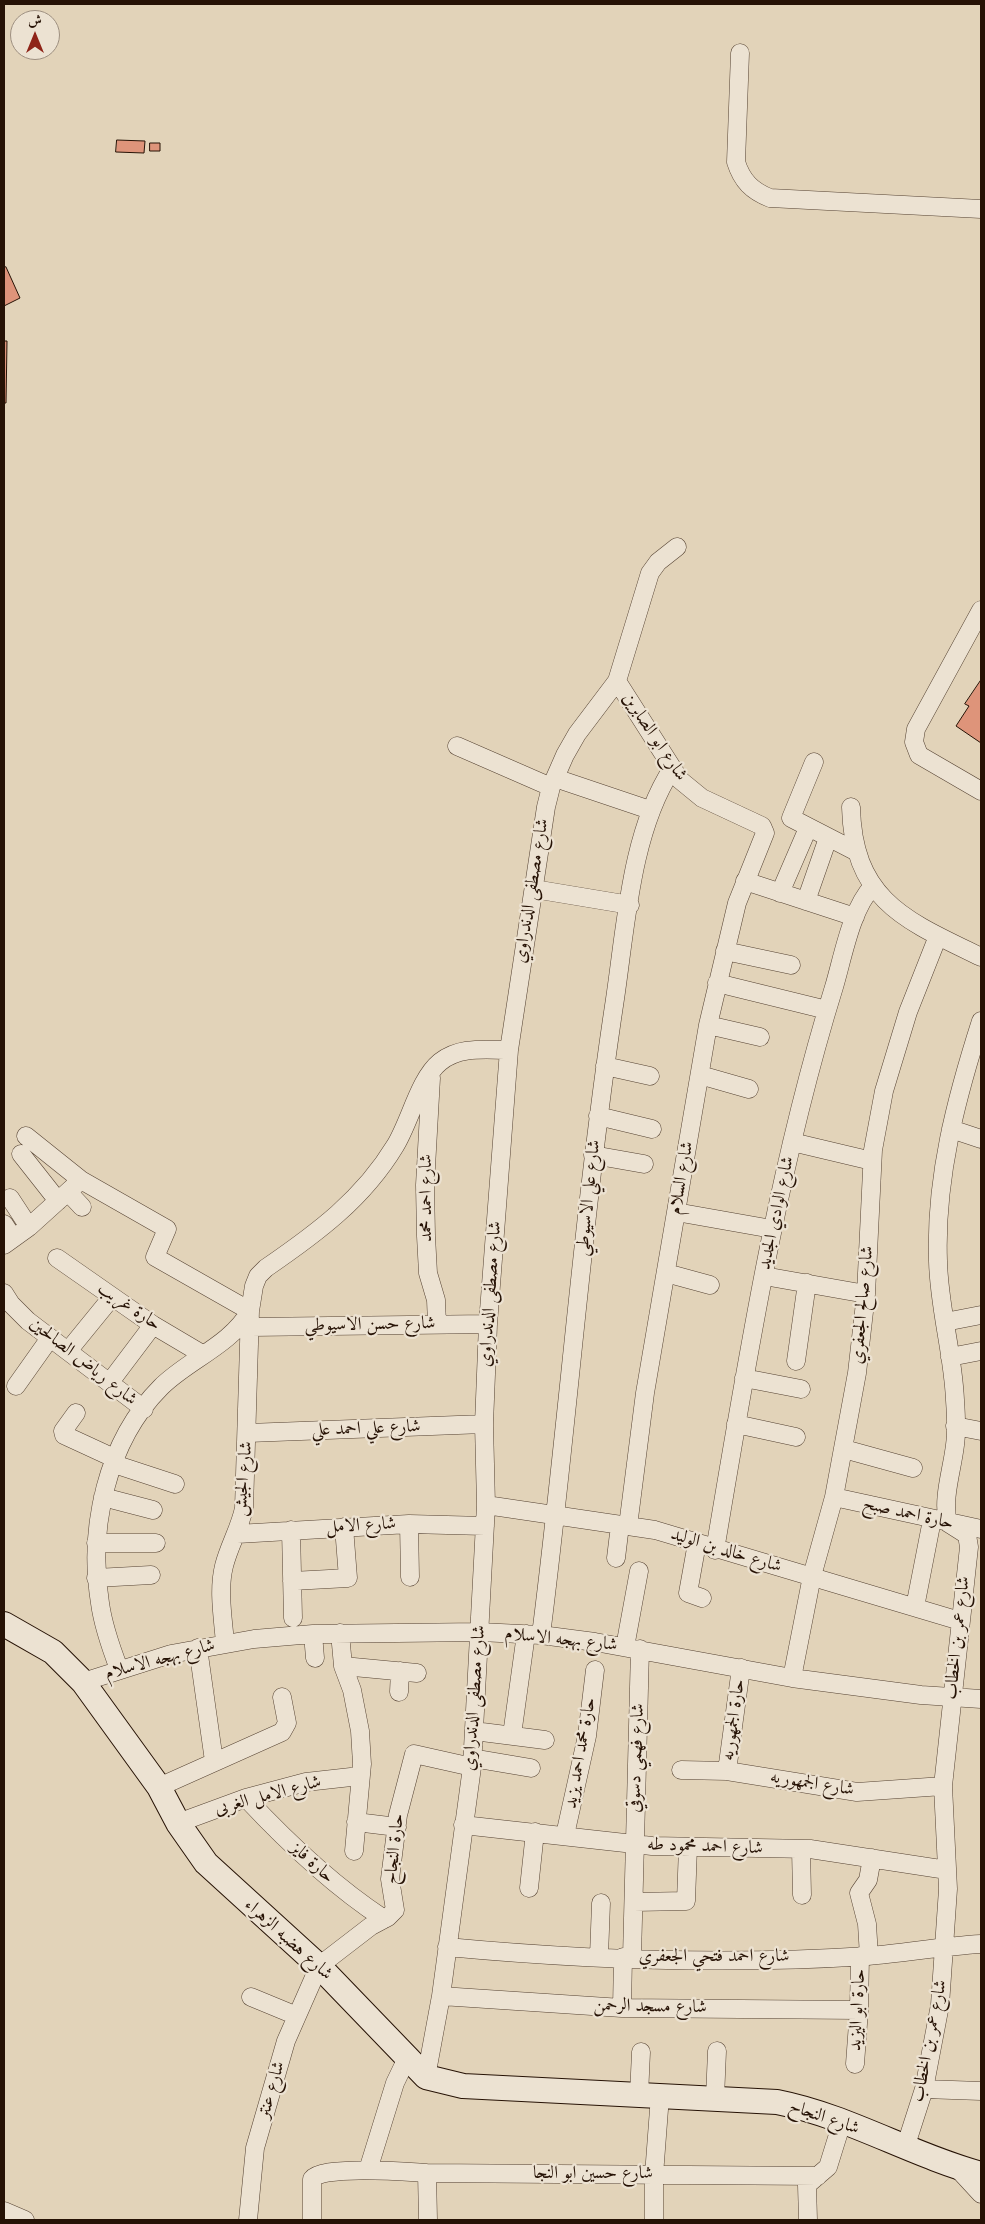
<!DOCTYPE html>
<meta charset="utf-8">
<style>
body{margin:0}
#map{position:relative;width:985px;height:2224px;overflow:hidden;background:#e2d3b9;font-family:Cardo,Amiri,serif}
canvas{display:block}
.frame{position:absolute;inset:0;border:5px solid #261205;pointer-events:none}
.north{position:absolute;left:10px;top:10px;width:50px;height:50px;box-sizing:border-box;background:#ece2d2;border:1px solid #9d8f80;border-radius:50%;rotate:0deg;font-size:14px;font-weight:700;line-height:20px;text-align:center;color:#261205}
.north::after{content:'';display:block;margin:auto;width:18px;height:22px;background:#8f2418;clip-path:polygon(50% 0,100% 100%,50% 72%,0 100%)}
</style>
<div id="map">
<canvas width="985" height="2224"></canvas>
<div class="frame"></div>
<div class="north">ش</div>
</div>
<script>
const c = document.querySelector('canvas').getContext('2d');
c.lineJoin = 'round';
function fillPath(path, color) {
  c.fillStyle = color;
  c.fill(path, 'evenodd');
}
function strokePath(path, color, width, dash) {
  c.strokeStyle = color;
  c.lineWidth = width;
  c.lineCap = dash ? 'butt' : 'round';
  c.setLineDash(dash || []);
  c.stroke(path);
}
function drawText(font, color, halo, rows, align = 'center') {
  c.font = font + ' Cardo,Amiri,serif';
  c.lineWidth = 4.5;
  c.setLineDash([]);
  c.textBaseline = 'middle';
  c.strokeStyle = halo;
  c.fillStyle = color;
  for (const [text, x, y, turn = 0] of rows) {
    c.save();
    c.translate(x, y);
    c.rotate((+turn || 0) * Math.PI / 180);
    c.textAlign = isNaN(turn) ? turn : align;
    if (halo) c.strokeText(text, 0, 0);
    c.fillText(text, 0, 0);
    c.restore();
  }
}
const building = new Path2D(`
 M 117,140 L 145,141 L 144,153 L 116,152 Z
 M 150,143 L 160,143 L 160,151 L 150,151 Z
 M 6,267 L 20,298 L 4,306 L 4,268 Z
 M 4,341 L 7,341 L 6,403 L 4,403 Z
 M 981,680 L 981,743 L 956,726 L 969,706 L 965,704 Z`);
const street = new Path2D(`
 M 740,53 L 736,162 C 742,181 752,191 770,198 L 981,209
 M 981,610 L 916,729 L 914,742 L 919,755 L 981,791
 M 617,681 L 680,780 L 702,798 L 762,826 L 765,833 L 737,903 L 708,1025 L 645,1393 L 628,1526
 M 457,746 L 551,787
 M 814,762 L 791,818 L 857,852
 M 555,778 L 650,810
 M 851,807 C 853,901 907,921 981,957
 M 745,881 L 855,917
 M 534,889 L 630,905
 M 780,893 L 808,828
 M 806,901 L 828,838
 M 725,951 L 791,965
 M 717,983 L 827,1010
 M 708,1025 L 760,1037
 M 605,1066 L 650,1076
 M 700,1075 L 749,1089
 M 431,1078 L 425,1185 L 426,1236 L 428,1273 L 436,1300 L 437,1324
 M 598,1116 L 652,1129
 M 951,1129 L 981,1139
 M 26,1136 L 81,1180 L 167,1229 L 155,1257 L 250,1311
 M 792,1142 L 872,1161
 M 21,1154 L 58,1201
 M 593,1155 L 644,1164
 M 68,1192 L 82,1207
 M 10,1198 L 29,1227
 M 676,1212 L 772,1229
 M 4,1224 L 13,1238
 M 4,1245 L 29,1227 L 81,1180
 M 57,1258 L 153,1325 L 202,1354
 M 666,1273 L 710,1285
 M 764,1276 L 866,1294
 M 4,1293 L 11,1304 L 28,1321 L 144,1409
 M 945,1322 L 981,1315
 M 251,1327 L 488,1324
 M 68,1351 L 112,1297
 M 950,1357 L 981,1351
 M 796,1361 L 807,1283
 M 744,1378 L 801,1389
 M 110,1382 L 153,1325
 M 16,1386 L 50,1338
 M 76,1413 L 63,1431 L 64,1435 L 116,1459
 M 736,1424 L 796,1437
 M 955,1426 L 981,1431
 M 248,1433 L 484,1424
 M 844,1449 L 913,1468
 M 114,1464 L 175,1484
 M 103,1497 L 153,1510
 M 834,1497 L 981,1529
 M 486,1505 L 655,1530 L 960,1621
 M 409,1524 L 410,1577
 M 291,1530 L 293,1618
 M 237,1534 L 409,1524 L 485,1526
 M 96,1543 L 156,1543
 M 697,1543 L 688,1593 L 702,1598
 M 715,1550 C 747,1361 777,1171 834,987 C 843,957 851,909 873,886
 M 616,1558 L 620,1525
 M 96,1578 L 151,1575
 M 292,1581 L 348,1578 L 344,1527
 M 915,1607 L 932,1520
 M 340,1633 L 343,1666 L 352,1690 L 360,1731 L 362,1764 L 354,1851
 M 313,1634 L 315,1658
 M 541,1635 C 568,1423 583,1210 615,999 C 626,925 631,832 672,769
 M 225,1643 C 223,1618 218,1590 224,1566 C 229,1546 240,1528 244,1508 L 250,1311 L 254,1286 L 258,1276 L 266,1268 C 317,1233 363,1199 395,1146 C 410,1122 419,1079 440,1062 C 460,1046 485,1050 509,1050
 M 625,1647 L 639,1571
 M 198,1648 L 214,1761
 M 343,1666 L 417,1673
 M 119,1669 C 111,1648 103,1626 100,1603 C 88,1529 106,1442 161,1387 C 188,1360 231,1345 250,1311
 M 792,1678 L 812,1576 L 834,1497 L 857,1373 L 866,1294 L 873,1150 L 884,1091 L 908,1012 L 938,936
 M 83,1682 L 171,1654 L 254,1639 L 313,1634 L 480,1632 L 541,1635 L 595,1642 L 792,1678 L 921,1695 L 981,1699
 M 399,1692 L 400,1671
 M 474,1731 L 545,1740
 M 512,1735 L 526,1634
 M 472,1758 L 531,1768
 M 681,1770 L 727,1771 L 857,1792 L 943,1786
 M 727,1771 L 741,1668
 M 159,1787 L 282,1732 L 287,1723 L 282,1697
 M 246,1798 C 288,1843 332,1885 384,1919
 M 356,1822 L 397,1827
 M 178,1823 L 246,1798 L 306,1782 L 360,1776
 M 463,1825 L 652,1846 L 810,1849 L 947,1870
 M 565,1835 L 587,1736 L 595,1670
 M 801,1849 L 802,1895
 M 529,1888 L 535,1832
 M 634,1902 L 686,1901 L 688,1847
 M 447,1947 C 585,1960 729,1965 868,1956 C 906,1953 943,1946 981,1944
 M 599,1956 L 601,1903
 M 869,1956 L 867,1924 L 859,1893 L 868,1880 L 872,1858
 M 632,1957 L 640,1649
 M 441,1996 L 622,2008 L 859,2010
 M 251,1997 L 297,2016
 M 622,2008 L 623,1957
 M 855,2064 L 859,2010 L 860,1956
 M 426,2077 L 441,1996 L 472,1767 L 486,1505 L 484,1424 L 488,1324 L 509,1050 L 546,807 L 551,787 L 565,755 L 577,734 L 617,681 L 650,573 L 658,562 L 677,547
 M 924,2089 L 981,2091
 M 639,2095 L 641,2052
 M 715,2098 L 717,2051
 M 905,2148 L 924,2089 L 940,2005 L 948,1889 L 943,1786 L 969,1547 L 967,1535 L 948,1523 C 942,1498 952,1471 955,1445 C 957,1431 956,1414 955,1400 C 953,1353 939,1308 938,1261 C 935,1178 956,1099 981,1021
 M 957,2168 L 981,2194
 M 368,2170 L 395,2083 L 407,2058
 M 427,2173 L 428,2220
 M 4,2211 L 25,2220
 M 248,2220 L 255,2148 L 286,2041 L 319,1966 L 371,1926 L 388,1917 L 395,1910 L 390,1879 L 398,1815 L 414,1754 L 472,1767
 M 312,2220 L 312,2179 C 322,2165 408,2172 427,2173 L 818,2176
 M 654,2220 L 654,2175 L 660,2096
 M 808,2220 L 807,2185 L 828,2167 L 842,2122`);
const secondary = new Path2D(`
 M 4,1624 L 53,1652 L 83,1682 L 159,1787 L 178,1823 L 206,1863 L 319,1966 L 426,2077 L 463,2086 L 777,2102 C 848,2116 911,2155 981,2174`);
const streetNames = [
 ["شارع ابو الصابرين",654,737,56],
 ["شارع مصطفى الدندراوي",532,891,-81],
 ["شارع السلام",682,1178,-80],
 ["شارع احمد محمد",427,1198,-90],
 ["شارع علي الاسيوطي",589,1198,-84],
 ["شارع الوادي الجديد",777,1213,-78],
 ["شارع مصطفى الدندراوي",491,1294,-86],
 ["شارع صالح الجعفري",863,1305,-85],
 ["حارة غريب",129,1307,34],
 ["شارع حسن الاسيوطي",370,1325,-1],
 ["شارع رياض الصالحين",83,1362,38],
 ["شارع علي احمد علي",366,1429,-2],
 ["شارع الجيش",244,1479,-85],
 ["حارة احمد صبح",908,1514,13],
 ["شارع الامل",361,1526,-3],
 ["شارع خالد بن الوليد",726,1551,17],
 ["شارع عمر بن الخطاب",958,1638,-84],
 ["شارع بهجه الاسلام",561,1640,6],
 ["شارع بهجه الاسلام",160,1660,-15],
 ["شارع مصطفى الدندراوي",475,1698,-86],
 ["حارة الجمهوريه",734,1720,-82],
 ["حارة محمد احمد يزيد",581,1753,-80],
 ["شارع فهمي دسوقي",637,1758,-88],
 ["شارع الجمهوريه",812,1784,9],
 ["شارع الامل الغربى",268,1796,-15],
 ["شارع احمد محمود طه",705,1847,2],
 ["حارة النجاح",395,1849,-84],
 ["حارة فايز",312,1863,42],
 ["شارع هضبه الزهراء",288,1940,42],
 ["شارع احمد فتحي الجعفري",714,1957],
 ["شارع مسجد الرحمن",650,2007,1],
 ["حارة ابو اليزيد",858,2010,-87],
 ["شارع عمر بن الخطاب",930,2041,-79],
 ["شارع عنتر",272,2090,-74],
 ["شارع النجاح",824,2118,19],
 ["شارع حسين ابو النجا",593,2174]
];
fillPath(building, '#de947a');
strokePath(building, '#261205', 1);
strokePath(street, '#554232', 19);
strokePath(secondary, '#261205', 26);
strokePath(street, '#ece2d2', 18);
strokePath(secondary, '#ece2d2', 24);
drawText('18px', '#261205', '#ece2d2', streetNames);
</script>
